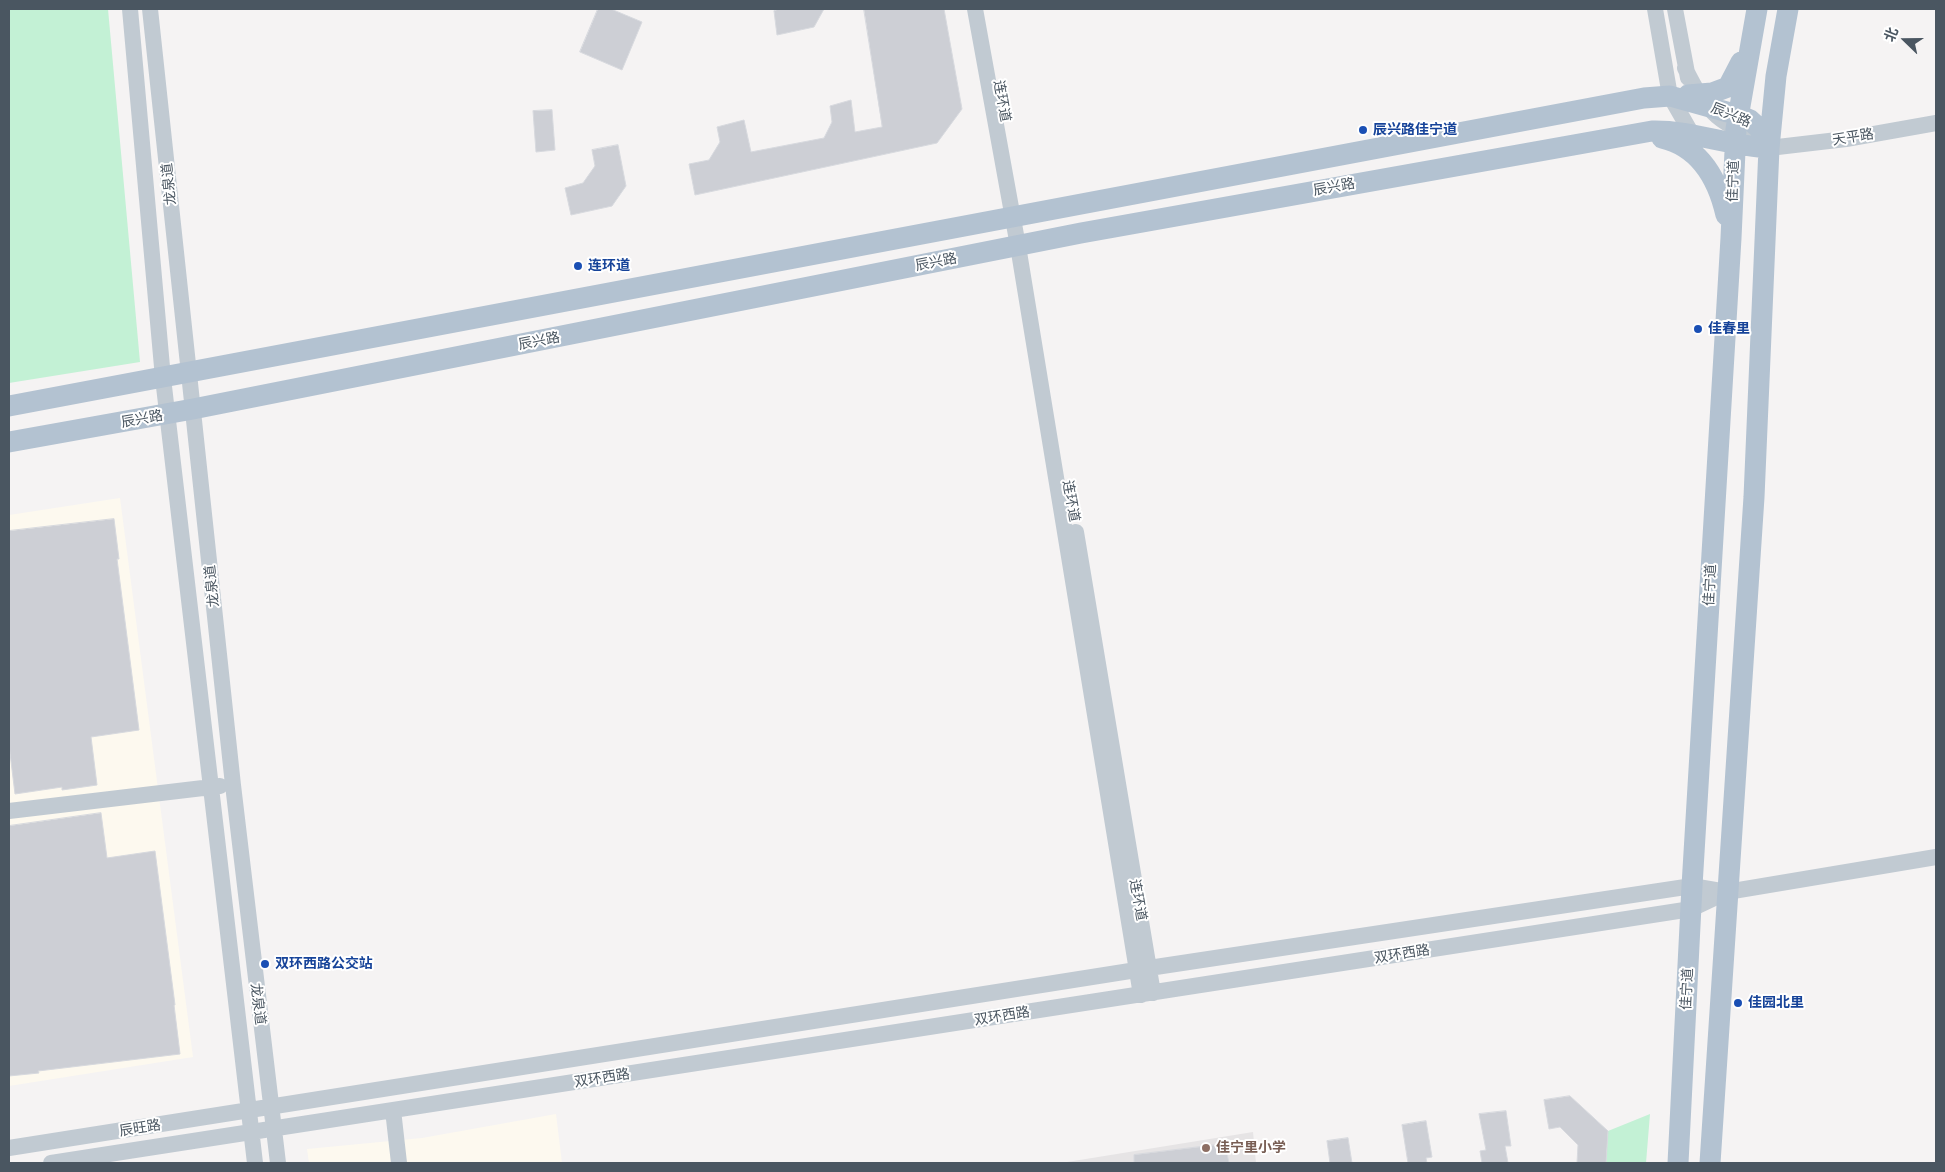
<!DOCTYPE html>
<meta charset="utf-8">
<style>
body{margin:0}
#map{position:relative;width:1945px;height:1172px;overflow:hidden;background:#f5f3f3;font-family:"Asap Condensed","Noto Sans SC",sans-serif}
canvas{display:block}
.frame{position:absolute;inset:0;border:10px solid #4a5661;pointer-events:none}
.north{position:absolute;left:1880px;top:15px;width:50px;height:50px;-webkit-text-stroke:4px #fff;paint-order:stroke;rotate:292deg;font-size:14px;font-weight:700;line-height:20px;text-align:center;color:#4a5661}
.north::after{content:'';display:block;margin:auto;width:18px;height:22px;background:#4a5661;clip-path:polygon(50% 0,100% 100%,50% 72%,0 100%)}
</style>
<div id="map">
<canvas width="1945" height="1172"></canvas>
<div class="frame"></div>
<div class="north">北</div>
</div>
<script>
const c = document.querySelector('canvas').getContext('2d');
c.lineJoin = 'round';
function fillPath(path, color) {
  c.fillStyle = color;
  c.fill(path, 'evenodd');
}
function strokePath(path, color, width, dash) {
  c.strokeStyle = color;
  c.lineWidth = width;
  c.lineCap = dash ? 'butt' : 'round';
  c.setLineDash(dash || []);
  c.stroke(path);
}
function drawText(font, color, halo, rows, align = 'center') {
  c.font = font + ' "Asap Condensed","Noto Sans SC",sans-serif';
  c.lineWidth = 4;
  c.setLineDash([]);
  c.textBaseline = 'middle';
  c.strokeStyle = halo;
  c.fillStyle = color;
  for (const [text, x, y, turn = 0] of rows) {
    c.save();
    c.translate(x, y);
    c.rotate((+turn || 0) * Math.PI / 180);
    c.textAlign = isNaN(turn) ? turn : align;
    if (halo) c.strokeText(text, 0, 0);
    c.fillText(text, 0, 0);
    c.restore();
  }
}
const commercial = new Path2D(`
 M 120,498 L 193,1057 L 9,1086 L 9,515 Z
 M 556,1114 L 562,1163 L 309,1163 L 307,1149 L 422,1138 Z`);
const education = new Path2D(`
 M 1253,1132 L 1256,1163 L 1061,1163 Z`);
const green = new Path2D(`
 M 9,9 L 108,9 L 140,362 L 9,383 Z
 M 1650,1114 L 1646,1163 L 1606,1163 L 1608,1131 Z`);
const building = new Path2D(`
 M 598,9 L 611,9 L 642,22 L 622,70 L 580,52 Z
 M 779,9 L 824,9 L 814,27 L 777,35 L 774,11 Z
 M 864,9 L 944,9 L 962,109 L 937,143 L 695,195 L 689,164 L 709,160 L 720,142 L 717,127 L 744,120 L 751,152 L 824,138 L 832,122 L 830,106 L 851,100 L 855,132 L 882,127 Z
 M 552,110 L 555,150 L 536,152 L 533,111 Z
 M 618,145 L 626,186 L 612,206 L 571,215 L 565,188 L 583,183 L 595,166 L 592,150 Z
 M 114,519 L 119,559 L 117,559 L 139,730 L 91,737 L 97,785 L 62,790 L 62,787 L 15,794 L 9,745 L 9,531 Z
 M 101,813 L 107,858 L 155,851 L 175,1005 L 174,1005 L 180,1054 L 38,1071 L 39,1073 L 9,1076 L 9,826 Z
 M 1570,1096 L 1608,1131 L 1606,1163 L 1577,1163 L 1578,1145 L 1560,1127 L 1549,1129 L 1544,1100 Z
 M 1506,1111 L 1511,1146 L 1505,1146 L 1508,1163 L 1482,1163 L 1480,1151 L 1486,1150 L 1479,1114 Z
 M 1426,1121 L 1432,1157 L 1426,1158 L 1427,1163 L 1408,1163 L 1402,1125 Z
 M 1348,1138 L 1352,1163 L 1330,1163 L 1327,1141 Z
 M 1225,1144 L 1229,1163 L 1134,1163 L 1134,1155 Z`);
const minor = new Path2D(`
 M 130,9 L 163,378 L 255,1163
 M 150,9 L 233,785 L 278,1163
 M 975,9 L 1018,246 L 1141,995
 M 1655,9 L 1670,96 L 1693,136
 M 1675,9 L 1688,78
 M 1685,68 C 1706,112 1721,129 1771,139
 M 1769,148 L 1846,139 L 1936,123
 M 1076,532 L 1153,993
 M 9,811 L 220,786
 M 393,1110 L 399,1163
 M 9,1148 L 1149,968 L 1692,886 L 1727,892 L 1936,857
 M 51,1163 L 1691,909 L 1727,892`);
const major = new Path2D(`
 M 1688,95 L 1712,93 L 1728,87 L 1741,62
 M 1662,138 C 1701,147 1718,180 1726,215
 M 9,406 L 1644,98 L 1670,96 L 1738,115 L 1750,120 L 1761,130 L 1769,148
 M 9,442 L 193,409 L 1081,233 L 1652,131 C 1691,130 1729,146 1769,148
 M 1678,1163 L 1692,886 L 1731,238 L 1736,129 L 1757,9
 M 1710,1163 L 1754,497 L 1769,148 L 1776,76 L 1788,9`);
const markers = [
 [1363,130,5,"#1a4fb4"],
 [578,266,5,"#1a4fb4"],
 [1698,329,5,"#1a4fb4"],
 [265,964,5,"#1a4fb4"],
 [1738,1003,5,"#1a4fb4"],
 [1206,1148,5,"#8d6e63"]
];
const streetNames = [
 ["连环道",1002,101,80],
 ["辰兴路",1731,115,22],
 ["天平路",1853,137,-9],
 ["佳宁道",1733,181,-88],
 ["龙泉道",169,184,-96],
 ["辰兴路",1334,187,-10],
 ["辰兴路",936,262,-11],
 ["辰兴路",539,341,-11],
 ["辰兴路",142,419,-10],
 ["连环道",1071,501,80],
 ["佳宁道",1710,585,-87],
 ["龙泉道",212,586,-96],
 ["连环道",1138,900,80],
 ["双环西路",1402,954,-9],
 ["佳宁道",1687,989,-87],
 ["龙泉道",258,1004,83],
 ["双环西路",1002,1016,-9],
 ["双环西路",602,1078,-9],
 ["辰旺路",140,1128,-9]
];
const transitNames = [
 ["辰兴路佳宁道",1373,130],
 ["连环道",588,266],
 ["佳春里",1708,329],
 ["双环西路公交站",275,964],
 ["佳园北里",1748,1003]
];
const educationNames = [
 ["佳宁里小学",1216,1148]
];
fillPath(commercial, '#fdf9ef');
fillPath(education, '#e6e4e5');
fillPath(green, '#c3f1d5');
fillPath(building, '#cdcfd5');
strokePath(building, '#d7d9de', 1);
strokePath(minor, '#c1cad2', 16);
strokePath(major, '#b3c2d1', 21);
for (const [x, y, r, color] of markers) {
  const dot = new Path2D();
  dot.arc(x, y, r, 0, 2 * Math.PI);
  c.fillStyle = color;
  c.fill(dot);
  strokePath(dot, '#fff', 2);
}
drawText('14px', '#4a5661', '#fff', streetNames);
drawText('bold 14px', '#164399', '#fff', transitNames, 'left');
drawText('bold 14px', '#785e54', '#fff', educationNames, 'left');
</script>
